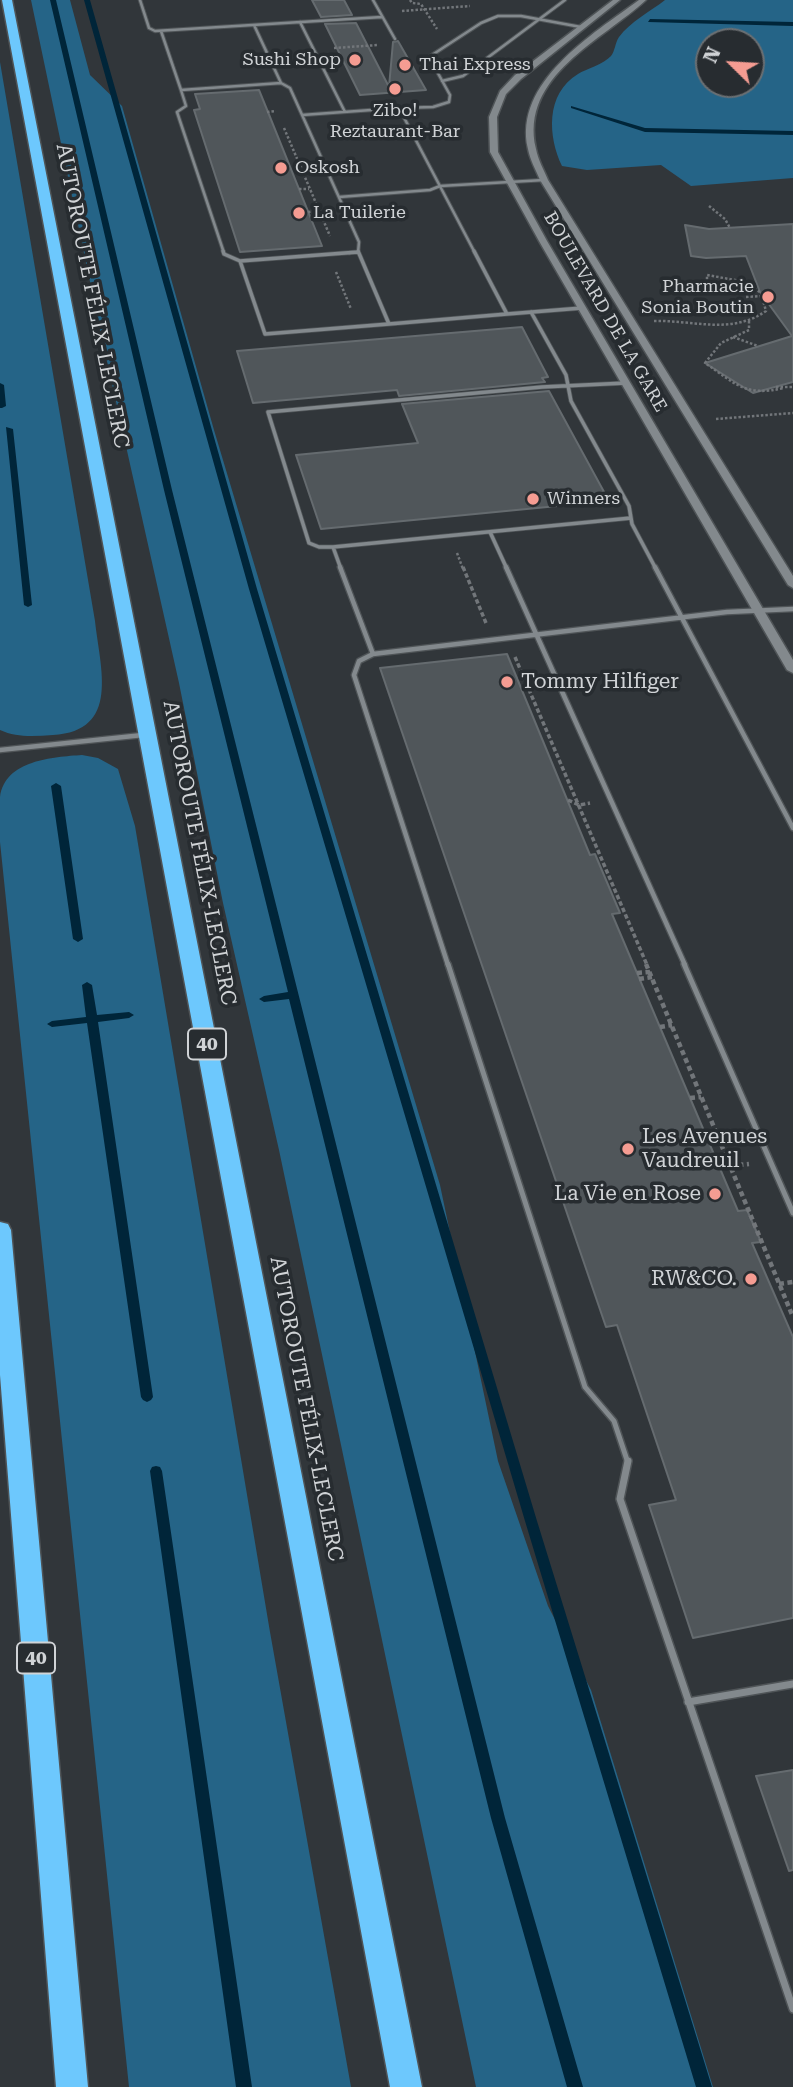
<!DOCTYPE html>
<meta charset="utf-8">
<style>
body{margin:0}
#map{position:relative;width:793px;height:2087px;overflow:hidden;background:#31363a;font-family:"Roboto Serif",serif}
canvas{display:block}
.north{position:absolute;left:695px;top:28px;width:70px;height:70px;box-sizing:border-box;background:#272c30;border:2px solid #6b6f72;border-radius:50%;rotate:294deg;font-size:19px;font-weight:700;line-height:28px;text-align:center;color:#d0d3d6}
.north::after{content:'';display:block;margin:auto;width:24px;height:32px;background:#f59c92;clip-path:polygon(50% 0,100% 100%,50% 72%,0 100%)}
</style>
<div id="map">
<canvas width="793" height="2087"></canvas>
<div class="north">N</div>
</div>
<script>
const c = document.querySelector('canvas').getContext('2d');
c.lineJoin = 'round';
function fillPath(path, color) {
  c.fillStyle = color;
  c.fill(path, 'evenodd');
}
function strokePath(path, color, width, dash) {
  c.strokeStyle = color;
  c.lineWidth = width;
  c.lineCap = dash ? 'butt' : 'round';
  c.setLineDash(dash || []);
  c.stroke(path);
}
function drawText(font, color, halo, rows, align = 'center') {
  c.font = font + ' "Roboto Serif",serif';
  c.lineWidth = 7;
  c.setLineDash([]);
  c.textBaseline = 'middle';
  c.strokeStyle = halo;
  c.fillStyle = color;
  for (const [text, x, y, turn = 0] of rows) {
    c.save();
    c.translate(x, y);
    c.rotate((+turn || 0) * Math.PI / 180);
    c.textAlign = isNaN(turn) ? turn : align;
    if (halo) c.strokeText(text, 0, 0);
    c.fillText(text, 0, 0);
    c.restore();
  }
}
const green = new Path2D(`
 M 31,0 L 70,0 L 90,75 L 122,106 L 214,430 L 440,1185 L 498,1461 L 548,1606 L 591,1690 L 713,2087 L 476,2087 L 279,1150 L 223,903 L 179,683 L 102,339 Z
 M 665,0 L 793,0 L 793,178 L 691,186 L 661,165 L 587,170 L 562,166 C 548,137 545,94 578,74 C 586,69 604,64 611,56 C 615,51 615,43 619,37 C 630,22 651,11 665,0 ZM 709,42 L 751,42 L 751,84 L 709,84 Z
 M 0,62 L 95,621 C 100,668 121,731 53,735 C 35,736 17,738 0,730 Z
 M 82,755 L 98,758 L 118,769 L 135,826 L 270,1632 L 351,2087 L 129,2087 L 0,842 C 0,828 0,812 0,797 C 5,760 53,757 82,755 Z`);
const stream = new Path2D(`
 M 50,0 L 56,0 L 172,490 L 505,1818 L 583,2087 L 567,2087 L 491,1818 L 289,999 L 264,1002 L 259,999 L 264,996 L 288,992 L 164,490 Z
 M 84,0 L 90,0 L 257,589 L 537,1521 L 712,2087 L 696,2087 L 525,1521 L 249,589 Z
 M 650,19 L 793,22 L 793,26 L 648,22 Z
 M 571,106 L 645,128 L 793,131 L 793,135 L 645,132 L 571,108 Z
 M 0,383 L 4,385 L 6,406 L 2,408 L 0,408 Z
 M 6,427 L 13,429 L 32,605 L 28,607 L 24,605 Z
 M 56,783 L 61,786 L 83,939 L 78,942 L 73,939 L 51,786 Z
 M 87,982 L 92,985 L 97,1015 L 129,1012 L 134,1015 L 129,1018 L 98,1022 L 153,1397 L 151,1400 L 147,1402 L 143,1400 L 141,1397 L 87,1023 L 52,1027 L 47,1024 L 52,1021 L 86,1017 L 82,985 Z
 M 156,1466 L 160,1467 L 162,1471 L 252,2087 L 236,2087 L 150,1471 L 152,1467 Z`);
const building = new Path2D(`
 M 312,0 L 344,0 L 352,15 L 321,17 Z
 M 356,23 L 389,87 L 393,42 L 398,41 L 426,90 L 360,95 L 325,24 Z
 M 259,90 L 270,117 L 322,246 L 240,252 L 194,110 L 200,109 L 195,94 Z
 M 793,224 L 793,382 L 753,393 L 705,363 L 792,336 L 760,292 L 746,256 L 706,258 L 691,256 L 685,225 L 709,229 Z
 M 522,327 L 548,377 L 542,378 L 545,382 L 399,396 L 397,390 L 253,403 L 237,351 Z
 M 549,391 L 609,501 L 321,529 L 296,455 L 418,443 L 402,404 Z
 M 507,654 L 590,855 L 595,854 L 620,913 L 612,914 L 738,1211 L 747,1210 L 761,1242 L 752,1243 L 793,1337 L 793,1618 L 693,1638 L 649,1505 L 676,1500 L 617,1325 L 606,1327 L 380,668 Z
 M 793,1770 L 793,1870 L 789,1871 L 756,1776 Z`);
const pathFar2 = new Path2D(`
 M 410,0 L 412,3 L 421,4 L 437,29
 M 402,11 L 470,6
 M 334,48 L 378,45
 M 267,112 L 276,111
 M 284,128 L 330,236
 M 299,189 L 309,189
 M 709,206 L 725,219 L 730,228
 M 308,212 L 319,211
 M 336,272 L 351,309
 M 746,297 L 762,296
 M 654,321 C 694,320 731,335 766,311 L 761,293 L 746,282 L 707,275 L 707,283
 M 749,321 L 749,330 L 721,343 L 705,363 C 736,384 745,397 784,388
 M 733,337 L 758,346
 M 776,387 L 793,387
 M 716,419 L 793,413
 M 457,553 L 463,569`);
const pathFar1 = new Path2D(`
 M 463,567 L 486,623
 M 515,657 L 647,965
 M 568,800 L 579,805 L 590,803`);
const path = new Path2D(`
 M 646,964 L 793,1317
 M 637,973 L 650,972
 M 639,979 L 652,977
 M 660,1027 L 672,1025
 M 690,1098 L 701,1097
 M 706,1134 L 716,1133
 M 718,1163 L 728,1162
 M 730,1166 L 749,1164
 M 779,1284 L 793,1282`);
const serviceFar4 = new Path2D(`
 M 140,0 L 149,28 L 155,31 L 382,17
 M 373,0 L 395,39
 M 300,22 L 345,112
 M 254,25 L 281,83 L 290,88 L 359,242 L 358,253
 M 161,31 L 181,90 L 281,83
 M 442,81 L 463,76 L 565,0
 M 181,90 L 186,106 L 177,112 L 224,253
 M 399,108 L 433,107 L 449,102 L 450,95 L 429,57 L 481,23 L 498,16 L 521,16 L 581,27
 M 302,115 L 399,108 L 475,253
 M 339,197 L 430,190 L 440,186 L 544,180
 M 349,253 L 358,252`);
const serviceFar3 = new Path2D(`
 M 223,251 L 224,254 L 240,261
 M 358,251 L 389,324 L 507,314
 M 474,251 L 507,314 L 582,308
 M 358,252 L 240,261 L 265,334 L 389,324
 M 531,312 L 566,375 L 571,401 L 629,506 L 632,524 L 656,569
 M 490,532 L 507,569
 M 333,547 L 319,547 L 309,543 L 268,412 L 542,387 L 626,383
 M 341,569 L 333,547 L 631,518`);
const serviceFar2 = new Path2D(`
 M 340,567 L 373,654 L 727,612 L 793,609
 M 506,567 L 685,965
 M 655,567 L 793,828
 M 373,654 L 359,661 L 354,675 L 448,965
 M 0,750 L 143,735`);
const serviceFar1 = new Path2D(`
 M 448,964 L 585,1387 L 614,1421 L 628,1463
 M 684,964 L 793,1213`);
const service = new Path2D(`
 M 628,1461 L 620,1499 L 793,2009
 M 688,1702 L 793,1684`);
const secondary = new Path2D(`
 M 613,0 L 620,0 L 521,79 L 506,94 L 497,117 L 498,152 L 547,241 L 793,660 L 793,673 L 787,670 L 539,241 L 490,152 L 489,117 L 500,91 L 515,75 Z
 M 639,0 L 646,0 C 603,40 519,76 536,149 C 538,160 544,170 548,180 L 793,576 L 793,588 L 788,585 L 540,180 C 536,170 530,160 528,149 C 513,82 593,34 639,0 Z`);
const motorway = new Path2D(`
 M 2,0 L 12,0 L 422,2087 L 390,2087 Z
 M 0,1222 L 8,1224 L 11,1230 L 88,2087 L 56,2087 L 0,1375 Z`);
const markers = [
 [355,60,7,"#f59c92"],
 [405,65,7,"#f59c92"],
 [395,89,7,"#f59c92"],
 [281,168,7,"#f59c92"],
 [299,213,7,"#f59c92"],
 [768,297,7,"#f59c92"],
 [533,499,7,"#f59c92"],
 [507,682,7,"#f59c92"],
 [628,1149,7,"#f59c92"],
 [715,1194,7,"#f59c92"],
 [751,1279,7,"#f59c92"]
];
const farPoinames = [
 ["Sushi Shop",341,60,"right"],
 ["Thai Express",419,65],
 ["Zibo!",395,111,"center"],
 ["Reztaurant-Bar",395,132,"center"],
 ["Oskosh",295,168],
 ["La Tuilerie",313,213],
 ["Pharmacie",754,287,"right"],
 ["Sonia Boutin",754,308,"right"],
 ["Winners",547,499]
];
const farStreetnames = [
 ["BOULEVARD DE LA GARE",605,312,60]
];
const shields = [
 [207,1044,38],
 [36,1658,38]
];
const shieldNames = [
 ["40",207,1044],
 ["40",36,1658]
];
const streetNames = [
 ["AUTOROUTE FÉLIX-LECLERC",92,296,79],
 ["AUTOROUTE FÉLIX-LECLERC",199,853,79],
 ["AUTOROUTE FÉLIX-LECLERC",306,1409,79]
];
const poiNames = [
 ["Tommy Hilfiger",521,682],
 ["Les Avenues",642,1137],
 ["Vaudreuil",642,1161],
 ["La Vie en Rose",701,1194,"right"],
 ["RW&CO.",737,1279,"right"]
];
fillPath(green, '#256487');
fillPath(stream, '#002539');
fillPath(building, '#50565a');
strokePath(building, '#656b6f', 2);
strokePath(serviceFar4, '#4f5457', 4.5);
strokePath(serviceFar3, '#4f5457', 5);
strokePath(serviceFar2, '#4f5457', 7);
strokePath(serviceFar1, '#4f5457', 8);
strokePath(service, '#4f5457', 10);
strokePath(secondary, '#4f5457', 3);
strokePath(motorway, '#4f5457', 3);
strokePath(pathFar2, '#72767a', 2.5, [2.5, 2]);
strokePath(pathFar1, '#72767a', 3.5, [4.5, 2.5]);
strokePath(path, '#72767a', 4.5, [5, 3.5]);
strokePath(serviceFar4, '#83898d', 2.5);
strokePath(serviceFar3, '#83898d', 3.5);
strokePath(serviceFar2, '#83898d', 4.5);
strokePath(serviceFar1, '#83898d', 5);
strokePath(service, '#83898d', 7);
fillPath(secondary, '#83898d');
fillPath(motorway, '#6dc8fd');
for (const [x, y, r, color] of markers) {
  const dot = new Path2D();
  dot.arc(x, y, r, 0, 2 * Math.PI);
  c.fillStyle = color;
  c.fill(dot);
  strokePath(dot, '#272c30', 2.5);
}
drawText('18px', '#d0d3d6', '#272c30', farPoinames, 'left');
drawText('18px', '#d0d3d6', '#272c30', farStreetnames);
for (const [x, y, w] of shields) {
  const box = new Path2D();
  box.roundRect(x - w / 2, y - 15.5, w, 31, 5);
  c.fillStyle = '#272c30';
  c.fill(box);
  strokePath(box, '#d0d3d6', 2);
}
drawText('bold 19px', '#d0d3d6', null, shieldNames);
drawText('21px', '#d0d3d6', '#272c30', streetNames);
drawText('21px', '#d0d3d6', '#272c30', poiNames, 'left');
</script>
